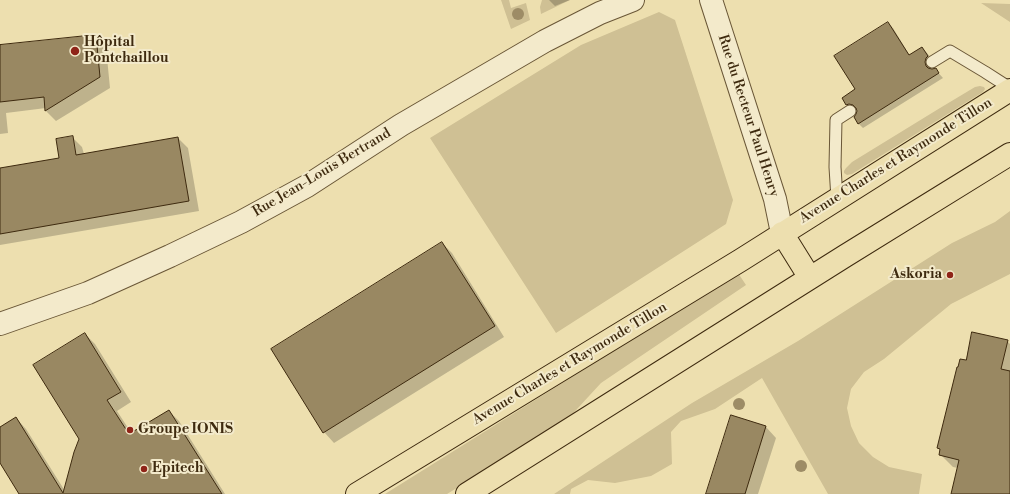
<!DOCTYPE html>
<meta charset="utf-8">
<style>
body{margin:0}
canvas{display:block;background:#eddfaf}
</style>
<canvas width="1010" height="494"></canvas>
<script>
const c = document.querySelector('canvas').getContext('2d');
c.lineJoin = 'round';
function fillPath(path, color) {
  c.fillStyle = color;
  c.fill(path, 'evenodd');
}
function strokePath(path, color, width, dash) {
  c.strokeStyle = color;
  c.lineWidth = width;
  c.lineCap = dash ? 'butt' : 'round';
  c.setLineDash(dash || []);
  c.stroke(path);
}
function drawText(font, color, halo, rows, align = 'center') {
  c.font = font + ' "Libre Bodoni",serif';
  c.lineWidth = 4;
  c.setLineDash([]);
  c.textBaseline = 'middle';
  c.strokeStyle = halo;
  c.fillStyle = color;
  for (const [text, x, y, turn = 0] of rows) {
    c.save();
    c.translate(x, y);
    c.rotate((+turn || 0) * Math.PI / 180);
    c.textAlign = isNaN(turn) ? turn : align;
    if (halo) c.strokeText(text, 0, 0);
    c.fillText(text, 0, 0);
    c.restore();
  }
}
const green = new Path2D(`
 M 501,0 L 509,0 L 511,8 L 526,3 L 530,20 L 511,29 Z
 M 542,0 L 570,0 L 541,14 L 540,7 Z
 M 981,3 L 1010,4 L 1010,22 Z
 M 659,12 L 675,20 L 733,200 L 726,224 L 556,333 L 430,138 L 581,45 Z
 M 980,86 L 984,87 L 985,89 L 983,92 L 852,174 L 847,175 L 844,173 L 844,171 L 846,168 L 852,162 L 940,108 L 975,87 Z
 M 1010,211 L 1010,274 L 951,304 L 884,359 L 864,372 L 851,389 L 847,408 L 851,426 L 859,443 L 873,457 L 889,467 L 922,474 L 919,494 L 828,494 L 762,378 L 715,409 L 681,421 L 671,432 L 672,464 L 651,476 L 615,483 L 588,480 L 571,489 L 570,494 L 554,494 L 692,403 L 798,341 L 952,243 L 995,222 Z
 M 738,273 L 746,285 L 601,383 L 566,421 L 447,494 L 385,494 Z`);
const shadow = new Path2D(`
 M 549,0 L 570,0 L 555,6 Z
 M 888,23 L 893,28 L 910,56 L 922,48 L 927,53 L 933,61 L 931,63 L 930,67 L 930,70 L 935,69 L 943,78 L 863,128 L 858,123 L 857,109 L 852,110 L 847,105 L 856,89 Z
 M 96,36 L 106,47 L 110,88 L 56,121 L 46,111 L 46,108 L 6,113 L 8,133 L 0,134 L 0,46 Z
 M 72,137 L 82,147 L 84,154 L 178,138 L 188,148 L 199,211 L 0,245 L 0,169 L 60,159 Z
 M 442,243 L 452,253 L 504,337 L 334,443 L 324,432 L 272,349 Z
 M 85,334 L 95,344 L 131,402 L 117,411 L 132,434 L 169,411 L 179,421 L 225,494 L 21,494 L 0,461 L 0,428 L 16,418 L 26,429 L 65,491 L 80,439 Z
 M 1007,341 L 1010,344 L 1010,494 L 952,494 L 958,468 L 953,467 L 940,454 L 941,450 L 938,448 L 967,362 Z
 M 732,417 L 766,427 L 776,438 L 758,494 L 707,494 Z`);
const building = new Path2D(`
 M 888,22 L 909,55 L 922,47 L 928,56 L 926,58 L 925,62 L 926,66 L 928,68 L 932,69 L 936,68 L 939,73 L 858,124 L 854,117 L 856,114 L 857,111 L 856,108 L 853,105 L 849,104 L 846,105 L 842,98 L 855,89 L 834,56 Z
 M 96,35 L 100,77 L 45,111 L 44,97 L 0,102 L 0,45 Z
 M 73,136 L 76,155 L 178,137 L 189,201 L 0,234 L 0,168 L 59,158 L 56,139 Z
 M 442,242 L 495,326 L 323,433 L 271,349 Z
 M 972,332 L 1008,340 L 1001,369 L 1010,371 L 1010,494 L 951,494 L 959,460 L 939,455 L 940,449 L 937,448 L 957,367 L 958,367 L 960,359 L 966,360 Z
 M 85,333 L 121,392 L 107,400 L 129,434 L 169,410 L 222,494 L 19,494 L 0,463 L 0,427 L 16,417 L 63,493 L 74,452 L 79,439 L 33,365 Z
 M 731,415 L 766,426 L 745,494 L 706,494 Z`);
const lane = new Path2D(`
 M 932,62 L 950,51 L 985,72 L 1010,88
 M 837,199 L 835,167 L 836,120 L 850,111`);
const street = new Path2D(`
 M 711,0 L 775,199 L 782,233
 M 0,324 L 88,293 L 170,256 L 241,222 L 307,186 L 401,125 L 545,41 L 600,13 L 633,0`);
const primary = new Path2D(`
 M 782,233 L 810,278
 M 357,494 L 741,260 L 1010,90
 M 467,494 L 845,256 L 1010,154`);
const trees = [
 [518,14],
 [739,404],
 [801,466]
];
const markers = [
 [75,51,5,"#8f2418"],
 [950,275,4,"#8f2418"],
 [130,430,4,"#8f2418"],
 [144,469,4,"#8f2418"]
];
const poiNames = [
 ["Hôpital",84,43],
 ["Pontchaillou",84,59],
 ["Askoria",942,275,"right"],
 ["Groupe IONIS",138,430],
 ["Epitech",152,469]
];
const streetNames = [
 ["Rue du Recteur Paul Henry",748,116,72],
 ["Avenue Charles et Raymonde Tillon",896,161,-32],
 ["Rue Jean-Louis Bertrand",322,173,-31],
 ["Avenue Charles et Raymonde Tillon",570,364,-31]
];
fillPath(green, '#cfc094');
fillPath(shadow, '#0003');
fillPath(building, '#998862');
strokePath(building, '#3e2a0f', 1);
strokePath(lane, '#6a5737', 13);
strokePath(street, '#6a5737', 24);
strokePath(primary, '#3e2a0f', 24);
strokePath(lane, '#f3eacb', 11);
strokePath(street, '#f3eacb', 22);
strokePath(primary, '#eddfaf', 22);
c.fillStyle = '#9d8c66';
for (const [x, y] of trees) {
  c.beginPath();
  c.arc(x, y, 6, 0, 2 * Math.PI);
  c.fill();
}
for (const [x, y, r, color] of markers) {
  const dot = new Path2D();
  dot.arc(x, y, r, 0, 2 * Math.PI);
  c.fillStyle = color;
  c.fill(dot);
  strokePath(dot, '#f3eacb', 1.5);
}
drawText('bold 14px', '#3e2a0f', '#f3eacb', poiNames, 'left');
drawText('14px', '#3e2a0f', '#f3eacb', streetNames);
</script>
